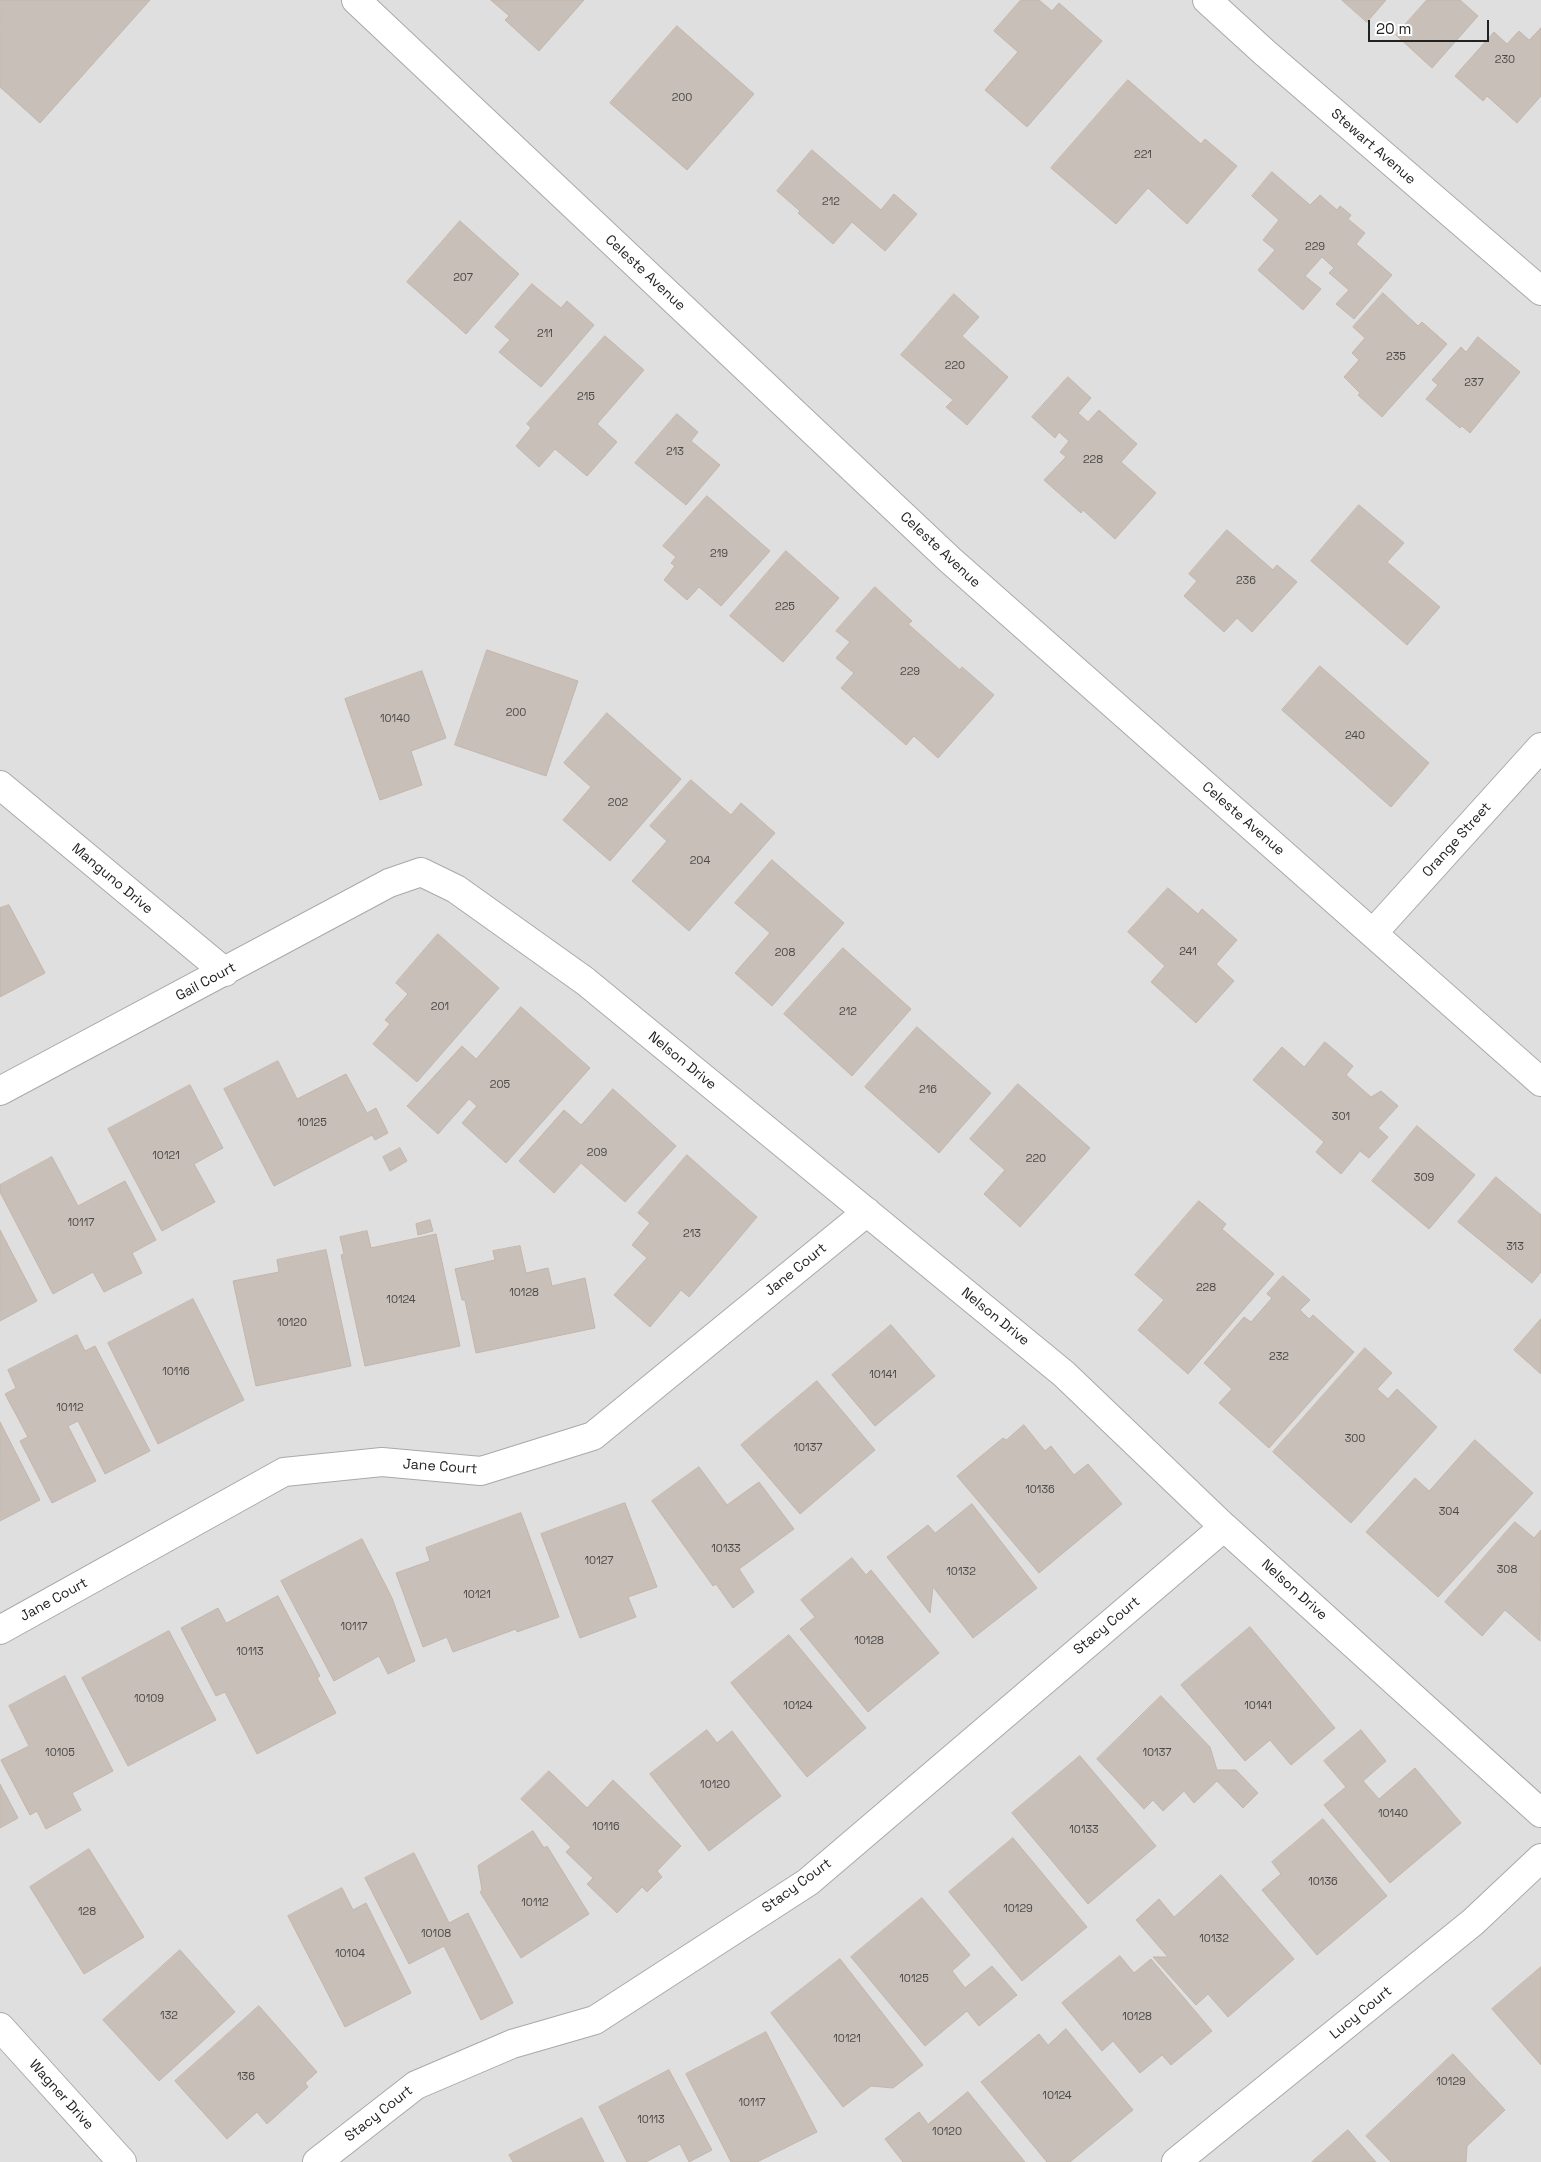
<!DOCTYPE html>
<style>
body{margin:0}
#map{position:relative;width:1541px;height:2162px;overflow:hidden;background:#f2efe9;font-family:"Space Grotesk",sans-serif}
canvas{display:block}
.scale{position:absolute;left:1368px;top:20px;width:121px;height:22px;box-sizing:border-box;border:2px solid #222;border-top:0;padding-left:6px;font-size:15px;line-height:18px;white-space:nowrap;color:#222;-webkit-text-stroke:4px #fff;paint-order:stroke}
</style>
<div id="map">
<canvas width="1541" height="2162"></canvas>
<div class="scale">20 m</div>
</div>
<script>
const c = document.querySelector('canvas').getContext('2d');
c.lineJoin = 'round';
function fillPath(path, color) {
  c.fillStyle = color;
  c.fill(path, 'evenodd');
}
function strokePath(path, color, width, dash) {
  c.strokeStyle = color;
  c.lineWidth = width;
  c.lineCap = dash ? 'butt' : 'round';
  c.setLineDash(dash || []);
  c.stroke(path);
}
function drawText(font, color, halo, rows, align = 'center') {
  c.font = font + ' "Space Grotesk",sans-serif';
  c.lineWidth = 4.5;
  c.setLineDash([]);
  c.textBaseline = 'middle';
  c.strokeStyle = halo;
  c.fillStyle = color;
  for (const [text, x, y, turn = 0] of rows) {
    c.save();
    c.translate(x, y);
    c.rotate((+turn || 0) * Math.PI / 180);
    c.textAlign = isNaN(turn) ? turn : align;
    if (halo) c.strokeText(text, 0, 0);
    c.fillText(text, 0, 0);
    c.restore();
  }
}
const residential = new Path2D(`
 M 0,0 L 1541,0 L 1541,2162 L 0,2162 Z`);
const building = new Path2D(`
 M 0,0 L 150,0 L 40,123 L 0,87 Z
 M 491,0 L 584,0 L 539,51 L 505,20 L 509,16 Z
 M 1021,0 L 1039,0 L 1052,11 L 1059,3 L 1102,41 L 1027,127 L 985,90 L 1018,52 L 994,31 Z
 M 1342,0 L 1386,0 L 1367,22 Z
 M 1427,0 L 1460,0 L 1478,16 L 1432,68 L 1396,35 Z
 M 677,26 L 754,94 L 687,170 L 610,103 Z
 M 1541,28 L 1541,96 L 1517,123 L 1487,96 L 1483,101 L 1455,76 L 1494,32 L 1507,44 L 1519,31 L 1529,40 Z
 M 1128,80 L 1201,144 L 1205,139 L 1237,166 L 1187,224 L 1148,188 L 1116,224 L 1051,168 Z
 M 812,150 L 881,210 L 894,194 L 917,214 L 885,251 L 852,222 L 833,244 L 798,213 L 800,211 L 777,191 Z
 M 1272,172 L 1310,205 L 1320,195 L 1337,210 L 1340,206 L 1351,215 L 1348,219 L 1365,233 L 1356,244 L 1392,275 L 1354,319 L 1336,304 L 1349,290 L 1329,273 L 1334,268 L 1322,257 L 1305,276 L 1321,289 L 1303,310 L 1258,270 L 1275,250 L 1263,240 L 1279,220 L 1252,196 Z
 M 460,221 L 519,274 L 466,334 L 407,282 Z
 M 532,284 L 561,308 L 567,301 L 594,325 L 541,387 L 499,352 L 510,340 L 495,327 Z
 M 1383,293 L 1418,326 L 1422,322 L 1447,344 L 1382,417 L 1358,395 L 1360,393 L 1344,377 L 1359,360 L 1352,353 L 1365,338 L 1353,327 Z
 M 954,294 L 979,317 L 962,336 L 1008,377 L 967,425 L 946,407 L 953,400 L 901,355 Z
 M 605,336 L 644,370 L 597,424 L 617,442 L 587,476 L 555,449 L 539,467 L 516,446 L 531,428 L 527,424 Z
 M 1478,337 L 1520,372 L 1470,433 L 1462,426 L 1460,428 L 1426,399 L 1438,385 L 1432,380 L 1461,347 L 1466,352 Z
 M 1068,377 L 1091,398 L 1078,413 L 1088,422 L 1099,410 L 1137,444 L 1121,462 L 1156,493 L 1115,539 L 1083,510 L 1081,513 L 1044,480 L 1066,457 L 1060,452 L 1069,441 L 1059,432 L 1055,438 L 1032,417 Z
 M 677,414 L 698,432 L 691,441 L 720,465 L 686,505 L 635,463 Z
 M 707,496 L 770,551 L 721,606 L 699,587 L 687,600 L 664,580 L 675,566 L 671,563 L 676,557 L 663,546 Z
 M 1359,505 L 1404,543 L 1387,562 L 1440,607 L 1407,645 L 1311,561 Z
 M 1227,530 L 1273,570 L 1277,565 L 1297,582 L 1252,632 L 1237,618 L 1224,632 L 1184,596 L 1197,581 L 1189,574 Z
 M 786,551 L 839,598 L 783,662 L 730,616 Z
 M 875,587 L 912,621 L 908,624 L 960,670 L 962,667 L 994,695 L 938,758 L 914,736 L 906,745 L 841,688 L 854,673 L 836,658 L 850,642 L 836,631 Z
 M 487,650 L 578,681 L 546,776 L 455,745 Z
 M 1320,666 L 1429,763 L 1391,807 L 1282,710 Z
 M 422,671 L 446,738 L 411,751 L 422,785 L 380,800 L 345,699 Z
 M 607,713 L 681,779 L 610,861 L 563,820 L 591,787 L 564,763 Z
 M 691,780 L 731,815 L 741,803 L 775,833 L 689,931 L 632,881 L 667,841 L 650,826 Z
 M 772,860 L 844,923 L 772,1006 L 735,973 L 770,933 L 735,903 Z
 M 1168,888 L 1198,914 L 1202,909 L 1237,940 L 1216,964 L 1234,981 L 1196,1023 L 1151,982 L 1165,966 L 1128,932 Z
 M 9,905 L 45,973 L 0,997 L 0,908 Z
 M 438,934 L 499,988 L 417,1082 L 373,1044 L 390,1024 L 385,1020 L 408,994 L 396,983 Z
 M 843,948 L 911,1009 L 852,1076 L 784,1014 Z
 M 521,1007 L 590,1068 L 506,1163 L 462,1123 L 477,1106 L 469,1099 L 438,1134 L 407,1106 L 462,1046 L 476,1059 Z
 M 917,1027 L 991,1093 L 939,1153 L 865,1087 Z
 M 1325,1042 L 1353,1066 L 1346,1075 L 1371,1097 L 1381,1091 L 1398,1106 L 1378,1128 L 1388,1137 L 1369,1158 L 1360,1151 L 1341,1174 L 1316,1152 L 1324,1142 L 1253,1080 L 1282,1047 L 1304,1067 Z
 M 278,1061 L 297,1099 L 346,1074 L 367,1113 L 376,1108 L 388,1133 L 375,1140 L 372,1135 L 274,1186 L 224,1089 Z
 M 1018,1084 L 1090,1148 L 1020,1227 L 984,1194 L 1005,1170 L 970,1139 Z
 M 190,1085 L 223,1148 L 194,1164 L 215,1202 L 162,1231 L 108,1129 Z
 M 613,1089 L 676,1146 L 625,1202 L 581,1163 L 554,1193 L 519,1161 L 564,1110 L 581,1125 Z
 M 1417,1126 L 1475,1175 L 1429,1229 L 1372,1181 Z
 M 400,1148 L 407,1161 L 390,1171 L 383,1157 Z
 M 687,1155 L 757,1217 L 689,1297 L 681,1290 L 650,1327 L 614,1295 L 647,1258 L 632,1245 L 650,1223 L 638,1213 Z
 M 52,1157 L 78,1206 L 125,1181 L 156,1240 L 132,1253 L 142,1273 L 104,1292 L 93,1272 L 53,1294 L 0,1192 L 0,1185 Z
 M 1496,1177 L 1541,1215 L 1541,1272 L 1532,1283 L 1458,1222 Z
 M 1199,1201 L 1226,1224 L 1222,1229 L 1274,1274 L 1188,1374 L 1138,1330 L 1164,1300 L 1135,1275 Z
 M 430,1220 L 433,1231 L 418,1235 L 416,1224 Z
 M 0,1230 L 37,1301 L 0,1321 Z
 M 367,1231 L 371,1248 L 436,1234 L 460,1346 L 365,1366 L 341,1255 L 344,1254 L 340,1237 Z
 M 520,1246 L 526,1273 L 548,1268 L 552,1286 L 585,1278 L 595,1328 L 476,1353 L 465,1300 L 462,1300 L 455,1269 L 495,1260 L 493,1251 Z
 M 326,1250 L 351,1366 L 256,1386 L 233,1281 L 279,1272 L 277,1260 Z
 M 1283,1276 L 1310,1300 L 1300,1310 L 1309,1319 L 1313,1315 L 1354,1352 L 1269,1448 L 1219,1403 L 1232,1389 L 1204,1363 L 1244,1317 L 1251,1322 L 1272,1298 L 1267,1294 Z
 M 193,1299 L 244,1400 L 158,1444 L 108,1343 Z
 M 1541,1319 L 1541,1374 L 1514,1350 Z
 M 891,1325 L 935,1376 L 875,1426 L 832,1375 Z
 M 77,1335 L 85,1351 L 95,1346 L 150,1451 L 105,1474 L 78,1421 L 68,1426 L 96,1481 L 52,1503 L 20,1441 L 28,1437 L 5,1394 L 16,1388 L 8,1370 Z
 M 1365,1348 L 1392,1373 L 1377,1389 L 1388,1399 L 1397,1389 L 1437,1427 L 1351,1523 L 1273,1452 Z
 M 817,1381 L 875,1450 L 800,1514 L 741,1445 Z
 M 0,1422 L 40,1500 L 0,1521 Z
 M 1024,1425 L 1045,1451 L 1051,1446 L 1074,1475 L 1088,1464 L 1122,1504 L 1039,1573 L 957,1476 L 1003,1438 L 1006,1440 Z
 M 1475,1440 L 1533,1493 L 1438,1597 L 1366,1532 L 1415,1478 L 1429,1491 Z
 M 699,1467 L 727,1505 L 759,1482 L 794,1529 L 739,1569 L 754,1592 L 733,1608 L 716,1584 L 713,1586 L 652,1501 Z
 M 625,1503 L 657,1587 L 628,1597 L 636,1617 L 580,1638 L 541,1534 Z
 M 972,1504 L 1037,1588 L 973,1638 L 933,1587 L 930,1613 L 887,1557 L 928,1525 L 935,1533 Z
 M 521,1513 L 559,1617 L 517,1632 L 516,1629 L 453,1652 L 447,1637 L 423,1647 L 396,1573 L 430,1561 L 426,1548 Z
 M 1515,1522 L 1534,1538 L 1541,1530 L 1540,1641 L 1505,1610 L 1482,1636 L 1445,1602 Z
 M 362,1539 L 392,1598 L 415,1661 L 388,1674 L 379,1656 L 334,1681 L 281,1581 Z
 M 852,1558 L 866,1575 L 871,1570 L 939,1653 L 868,1712 L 800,1629 L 815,1617 L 801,1600 Z
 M 278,1596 L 320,1676 L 317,1678 L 336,1713 L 257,1754 L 225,1692 L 216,1696 L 181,1628 L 218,1608 L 226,1623 Z
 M 1250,1627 L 1335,1728 L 1291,1765 L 1270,1740 L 1245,1761 L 1181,1685 Z
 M 169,1631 L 216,1720 L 128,1766 L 82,1678 Z
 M 789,1635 L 866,1728 L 807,1777 L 731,1683 Z
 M 65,1676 L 113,1771 L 72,1793 L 81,1810 L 46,1829 L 37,1811 L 30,1815 L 1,1760 L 29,1746 L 9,1706 Z
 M 1161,1696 L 1210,1747 L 1217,1770 L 1236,1770 L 1258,1793 L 1243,1808 L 1217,1781 L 1194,1803 L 1184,1791 L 1163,1811 L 1153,1800 L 1144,1809 L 1097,1759 Z
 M 707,1730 L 717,1743 L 732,1731 L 781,1796 L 709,1851 L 650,1774 Z
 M 1361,1730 L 1386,1761 L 1363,1781 L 1379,1799 L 1415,1768 L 1461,1823 L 1390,1883 L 1324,1805 L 1346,1787 L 1324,1761 Z
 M 1080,1756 L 1156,1846 L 1088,1904 L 1012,1813 Z
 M 549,1771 L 587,1808 L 613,1780 L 681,1846 L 657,1871 L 662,1877 L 647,1892 L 642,1887 L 617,1913 L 587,1884 L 593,1878 L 566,1852 L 571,1847 L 521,1799 Z
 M 0,1784 L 18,1818 L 0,1828 Z
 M 1323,1819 L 1387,1896 L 1317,1955 L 1262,1890 L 1281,1874 L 1272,1862 Z
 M 533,1831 L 544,1848 L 547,1846 L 589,1914 L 521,1958 L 480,1892 L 482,1890 L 478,1866 Z
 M 1013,1838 L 1087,1927 L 1022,1981 L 949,1892 Z
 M 89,1849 L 144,1937 L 84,1974 L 30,1887 Z
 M 414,1853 L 449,1923 L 468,1913 L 513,2003 L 481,2020 L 444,1946 L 409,1964 L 365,1878 Z
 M 1221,1875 L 1294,1959 L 1228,2017 L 1208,1994 L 1196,2005 L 1153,1957 L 1168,1957 L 1136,1920 L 1159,1899 L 1174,1917 Z
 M 342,1888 L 353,1910 L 366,1903 L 411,1993 L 345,2027 L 288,1916 Z
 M 922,1898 L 970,1955 L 952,1971 L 965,1988 L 992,1966 L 1017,1995 L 979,2026 L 967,2011 L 925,2046 L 851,1957 Z
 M 180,1950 L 235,2012 L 159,2081 L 103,2020 Z
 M 1120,1956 L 1134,1973 L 1151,1959 L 1212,2031 L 1171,2065 L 1162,2055 L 1140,2073 L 1113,2041 L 1102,2051 L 1062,2003 Z
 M 840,1959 L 923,2065 L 893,2088 L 871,2086 L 843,2107 L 771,2013 Z
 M 1541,1967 L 1541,2065 L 1492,2009 Z
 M 259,2006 L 317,2072 L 305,2083 L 308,2087 L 267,2124 L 257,2112 L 227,2139 L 175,2081 Z
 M 1066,2029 L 1133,2110 L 1070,2162 L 1047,2162 L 981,2082 L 1039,2034 L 1048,2045 Z
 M 766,2032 L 817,2132 L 757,2162 L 731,2162 L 686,2074 Z
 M 1453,2054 L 1505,2110 L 1467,2146 L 1466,2162 L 1391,2162 L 1366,2136 Z
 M 669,2070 L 712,2150 L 689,2162 L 680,2144 L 646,2162 L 627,2162 L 599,2107 Z
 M 968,2092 L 1025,2162 L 903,2162 L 885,2139 L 919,2112 L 928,2124 Z
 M 582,2118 L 604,2162 L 513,2162 L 509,2155 Z
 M 1348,2130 L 1376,2162 L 1312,2162 Z`);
const street = new Path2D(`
 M 356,0 L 949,559 L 1541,1082
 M 1207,0 L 1264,52 L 1541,291
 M 0,785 L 225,972
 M 1373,933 L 1541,747
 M 0,1091 L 389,883 L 421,872 L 456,889 L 585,981 L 1064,1374 L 1224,1527 L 1541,1813
 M 0,1630 L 284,1472 L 382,1462 L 481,1471 L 593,1436 L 867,1212
 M 0,2027 L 122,2162
 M 317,2162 L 416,2085 L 512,2044 L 595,2020 L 808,1882 L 1224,1527
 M 1176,2162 L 1473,1922 L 1541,1858`);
const numberNames = [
 ["230",1505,60],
 ["200",682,98],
 ["221",1143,155],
 ["212",831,202],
 ["229",1315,247],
 ["207",463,278],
 ["211",545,334],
 ["235",1396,357],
 ["220",955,366],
 ["237",1474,383],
 ["215",586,397],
 ["213",675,452],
 ["228",1093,460],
 ["219",719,554],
 ["236",1246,581],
 ["225",785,607],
 ["229",910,672],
 ["200",516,713],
 ["10140",395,719],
 ["240",1355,736],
 ["202",618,803],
 ["204",700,861],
 ["241",1188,952],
 ["208",785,953],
 ["201",440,1007],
 ["212",848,1012],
 ["205",500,1085],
 ["216",928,1090],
 ["301",1341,1117],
 ["10125",312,1123],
 ["209",597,1153],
 ["10121",166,1156],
 ["220",1036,1159],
 ["309",1424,1178],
 ["10117",81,1223],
 ["213",692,1234],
 ["313",1515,1247],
 ["228",1206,1288],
 ["10128",524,1293],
 ["10124",401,1300],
 ["10120",292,1323],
 ["232",1279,1357],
 ["10116",176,1372],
 ["10141",883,1375],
 ["10112",70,1408],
 ["300",1355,1439],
 ["10137",808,1448],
 ["10136",1040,1490],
 ["304",1449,1512],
 ["10133",726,1549],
 ["10127",599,1561],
 ["308",1507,1570],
 ["10132",961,1572],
 ["10121",477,1595],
 ["10117",354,1627],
 ["10128",869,1641],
 ["10113",250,1652],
 ["10109",149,1699],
 ["10124",798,1706],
 ["10141",1258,1706],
 ["10105",60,1753],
 ["10137",1157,1753],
 ["10120",715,1785],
 ["10140",1393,1814],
 ["10116",606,1827],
 ["10133",1084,1830],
 ["10136",1323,1882],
 ["10112",535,1903],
 ["10129",1018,1909],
 ["128",87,1912],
 ["10108",436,1934],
 ["10132",1214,1939],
 ["10104",350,1954],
 ["10125",914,1979],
 ["132",169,2016],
 ["10128",1137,2017],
 ["10121",847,2039],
 ["136",246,2077],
 ["10129",1451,2082],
 ["10124",1057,2096],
 ["10117",752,2103],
 ["10113",651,2120],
 ["10120",947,2132]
];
const streetNames = [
 ["Stewart Avenue",1373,147,41],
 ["Celeste Avenue",645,273,43],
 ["Celeste Avenue",940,550,43],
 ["Celeste Avenue",1243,819,41],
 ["Orange Street",1457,840,-48],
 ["Manguno Drive",112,879,40],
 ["Gail Court",206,982,-28],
 ["Nelson Drive",682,1061,39],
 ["Jane Court",796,1270,-39],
 ["Nelson Drive",995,1317,39],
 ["Jane Court",440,1467,4],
 ["Nelson Drive",1294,1590,42],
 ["Jane Court",54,1600,-29],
 ["Stacy Court",1107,1626,-40],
 ["Stacy Court",797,1886,-36],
 ["Lucy Court",1361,2013,-39],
 ["Wagner Drive",61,2095,48],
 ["Stacy Court",379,2114,-38]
];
fillPath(residential, '#e0dfdf');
fillPath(building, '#c7bfb8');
strokePath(building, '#c4b6ab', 1);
strokePath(street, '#a9a9a9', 30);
strokePath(street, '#fff', 28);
drawText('11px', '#4b4948', null, numberNames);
drawText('14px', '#222', '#fff', streetNames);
</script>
